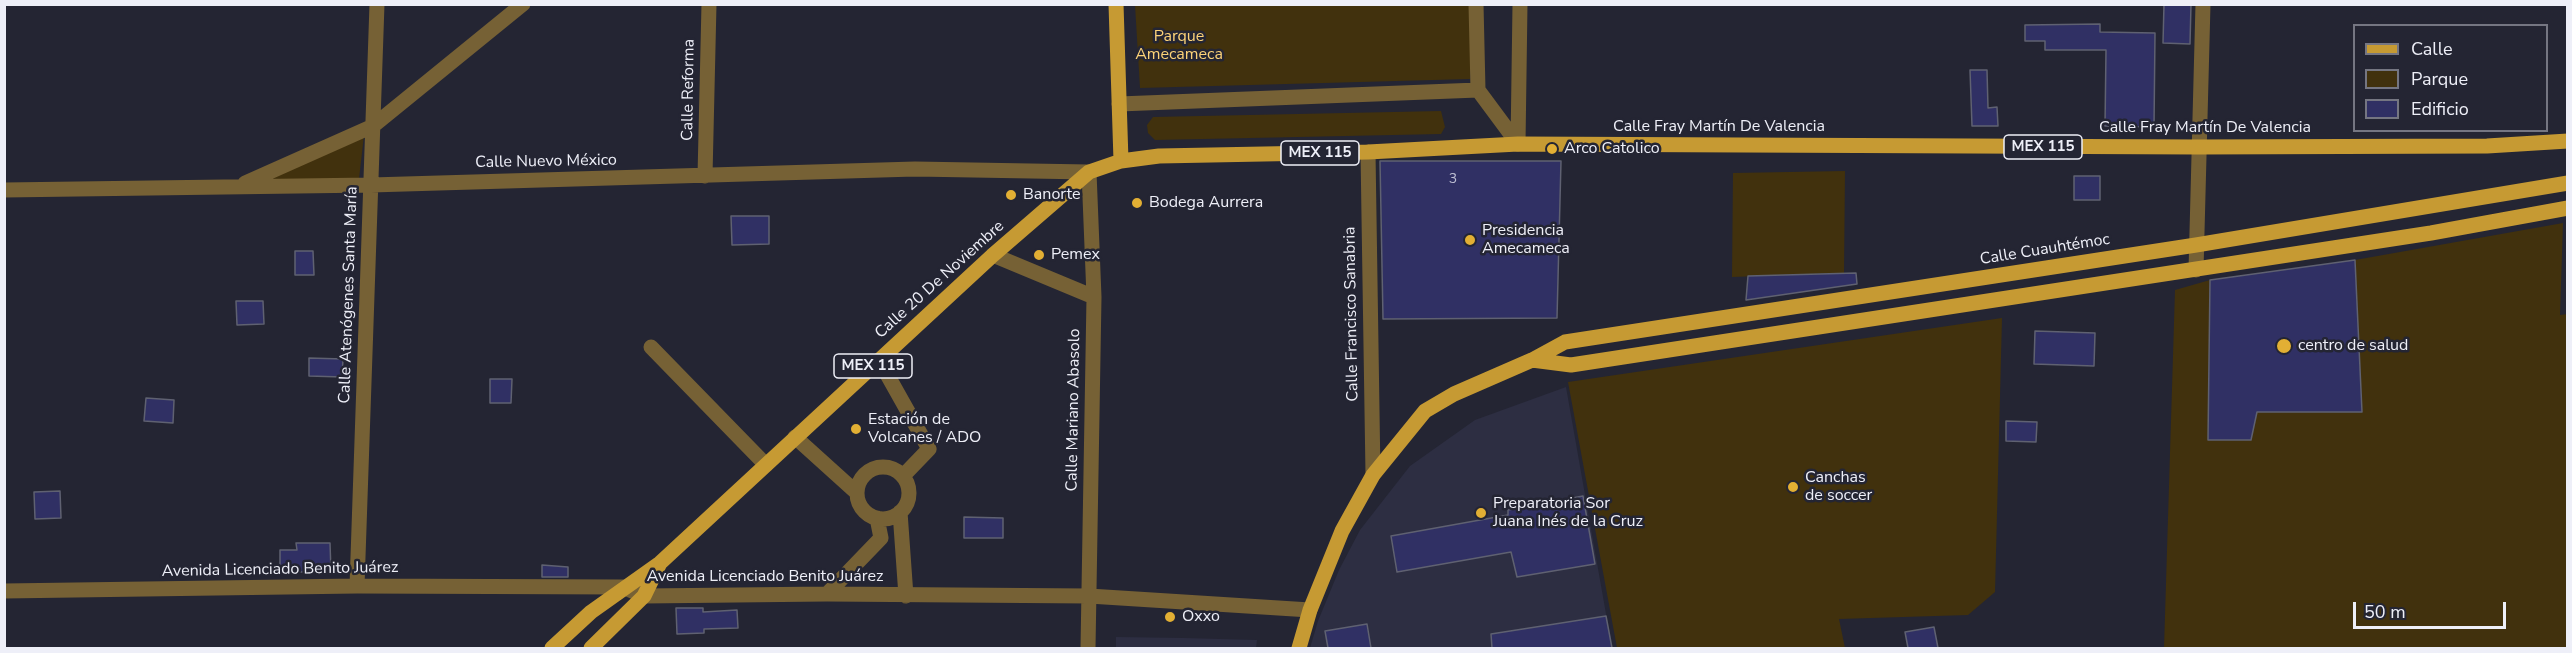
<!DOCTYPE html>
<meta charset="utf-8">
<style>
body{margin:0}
#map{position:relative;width:2572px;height:653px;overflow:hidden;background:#242533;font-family:"Nunito Sans",sans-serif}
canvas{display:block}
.frame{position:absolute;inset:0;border:6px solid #eeeff8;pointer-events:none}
.legend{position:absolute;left:2353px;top:24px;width:195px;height:108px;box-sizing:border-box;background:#242533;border:2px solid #757682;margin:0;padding:8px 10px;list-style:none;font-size:18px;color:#eeeff8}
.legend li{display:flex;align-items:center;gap:12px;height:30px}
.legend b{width:30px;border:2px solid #757682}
.scale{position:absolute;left:2353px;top:602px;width:153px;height:27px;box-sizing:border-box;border:3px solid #eeeff8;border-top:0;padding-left:8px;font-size:18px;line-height:21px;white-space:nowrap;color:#eeeff8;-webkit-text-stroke:4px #242533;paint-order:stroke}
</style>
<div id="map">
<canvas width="2572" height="653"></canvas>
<div class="frame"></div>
<ul class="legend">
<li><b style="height:8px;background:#c69a33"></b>Calle</li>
<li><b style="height:16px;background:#41310d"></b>Parque</li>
<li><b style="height:16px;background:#303064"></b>Edificio</li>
</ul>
<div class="scale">50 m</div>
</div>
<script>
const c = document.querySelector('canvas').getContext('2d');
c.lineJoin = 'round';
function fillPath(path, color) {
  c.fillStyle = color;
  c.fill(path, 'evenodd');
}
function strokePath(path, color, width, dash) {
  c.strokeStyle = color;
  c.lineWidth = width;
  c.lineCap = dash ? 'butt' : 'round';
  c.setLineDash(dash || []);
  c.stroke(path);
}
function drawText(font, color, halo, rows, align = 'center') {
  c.font = font + ' "Nunito Sans",sans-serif';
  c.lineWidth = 5;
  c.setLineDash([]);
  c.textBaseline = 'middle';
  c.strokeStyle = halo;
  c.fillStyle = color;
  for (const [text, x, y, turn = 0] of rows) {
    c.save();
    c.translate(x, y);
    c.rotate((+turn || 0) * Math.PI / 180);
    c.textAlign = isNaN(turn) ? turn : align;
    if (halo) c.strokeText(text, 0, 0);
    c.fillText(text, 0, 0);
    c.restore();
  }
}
const built = new Path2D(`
 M 1566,387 L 1612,648 L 1310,648 L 1318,621 L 1339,570 L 1360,530 L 1410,466 L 1475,420 Z
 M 1116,637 L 1184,638 L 1257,640 L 1256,648 L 1116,648 Z`);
const green = new Path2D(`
 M 1135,5 L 1470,5 L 1470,79 L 1140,88 Z
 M 1441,111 L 1445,127 L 1441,134 L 1155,140 L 1148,133 L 1147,125 L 1153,117 Z
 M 364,135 L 359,179 L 254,183 Z
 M 1845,171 L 1844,273 L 1732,277 L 1733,173 Z
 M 2563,223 L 2560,315 L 2568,314 L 2567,648 L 2164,648 L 2175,290 L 2210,280 L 2208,439 L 2250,440 L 2257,412 L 2362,412 L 2355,260 Z
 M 2002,318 L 1995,592 L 1968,615 L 1839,619 L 1845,648 L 1617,648 L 1568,382 Z`);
const building = new Path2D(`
 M 2164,4 L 2191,4 L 2190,44 L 2163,43 Z
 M 2100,24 L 2100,32 L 2155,33 L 2154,127 L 2105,126 L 2106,50 L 2045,50 L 2045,41 L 2025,41 L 2025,25 Z
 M 1970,70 L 1987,70 L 1988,108 L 1997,107 L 1998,126 L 1972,126 Z
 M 1380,161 L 1561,161 L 1557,318 L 1383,319 Z
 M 2074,176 L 2100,176 L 2100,200 L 2074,200 Z
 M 731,216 L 769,216 L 769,244 L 732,245 Z
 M 295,251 L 313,251 L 314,275 L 295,275 Z
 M 2355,260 L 2362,412 L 2257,412 L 2251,440 L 2208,440 L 2210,280 Z
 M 1856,273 L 1857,284 L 1746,300 L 1748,276 Z
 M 236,301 L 263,301 L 264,324 L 237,325 Z
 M 2035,331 L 2095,333 L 2094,366 L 2034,364 Z
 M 309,358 L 343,359 L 342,377 L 309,376 Z
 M 490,379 L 512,379 L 511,403 L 490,403 Z
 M 146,398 L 174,400 L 173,423 L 144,421 Z
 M 2006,421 L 2037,422 L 2036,442 L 2006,441 Z
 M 60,491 L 61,518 L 35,519 L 34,492 Z
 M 1583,496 L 1595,564 L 1517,577 L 1511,552 L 1397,572 L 1391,536 L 1508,515 L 1508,510 Z
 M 964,517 L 1003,518 L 1003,538 L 964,538 Z
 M 296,543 L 330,543 L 331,572 L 280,572 L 280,550 L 297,550 Z
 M 542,565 L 568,567 L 568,577 L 542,577 Z
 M 676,608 L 703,608 L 703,612 L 737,610 L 738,628 L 704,629 L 704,633 L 677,634 Z
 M 1606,616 L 1612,648 L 1492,648 L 1491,634 Z
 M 1367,624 L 1371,648 L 1328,648 L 1325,631 Z
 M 1934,627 L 1938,648 L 1908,648 L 1905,632 Z`);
const minor = new Path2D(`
 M 1476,4 L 1478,90 L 1518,144
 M 1119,104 L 1478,90
 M 1518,144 L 1520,4
 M 1368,152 L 1373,475
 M 705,176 L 709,4
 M 245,183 L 373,126 L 523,4
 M 4,190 L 371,185 L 915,169 L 1089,172 L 1094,297 L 1088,648
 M 993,255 L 1094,297
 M 2196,270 L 2203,4
 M 651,347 L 766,465
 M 879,360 L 929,449 L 903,476
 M 795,437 L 857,493
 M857 493a26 26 0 1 1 52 0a26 26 0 1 1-52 0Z
 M 900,512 L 906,596
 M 357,586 L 377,4
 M 4,591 L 357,586 L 623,587 L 644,596 L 827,594 L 1089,596 L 1310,610
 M 827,594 L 881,538 L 877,518`);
const major = new Path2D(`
 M 1116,4 L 1121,161
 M 1532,360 L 1571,365 L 2431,233 L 2568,208
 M 552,648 L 591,612 L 660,563 L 993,255 L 1089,172 L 1121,161 L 1159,156 L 1368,152 L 1518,144 L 2198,147 L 2487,146 L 2568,141
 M 591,648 L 644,596 L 660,563
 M 1299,648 L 1310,610 L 1342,531 L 1373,475 L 1425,411 L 1454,394 L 1532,360 L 1565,342 L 2196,245 L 2568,183`);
const markers = [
 [1552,149,6,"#e2af34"],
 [1011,195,6,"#e2af34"],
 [1137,203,6,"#e2af34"],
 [1470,240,6,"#e2af34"],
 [1039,255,6,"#e2af34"],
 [2284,346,8,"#e2af34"],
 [856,429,6,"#e2af34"],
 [1793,487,6,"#e2af34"],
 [1481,513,6,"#e2af34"],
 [1170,617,6,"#e2af34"]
];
const numberNames = [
 ["3",1453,180]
];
const shields = [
 [2043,147,78],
 [1320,153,78],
 [873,366,78]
];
const shieldNames = [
 ["MEX 115",2043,147],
 ["MEX 115",1320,153],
 ["MEX 115",873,366]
];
const parkNames = [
 ["Parque",1179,37],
 ["Amecameca",1179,55]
];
const streetNames = [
 ["Calle Reforma",689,90,-89],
 ["Calle Fray Martín De Valencia",1719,127],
 ["Calle Fray Martín De Valencia",2205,128],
 ["Calle Nuevo México",546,162,-1],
 ["Calle Cuauhtémoc",2045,250,-9],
 ["Calle 20 De Noviembre",940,280,-42],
 ["Calle Atenógenes Santa María",349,295,-88],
 ["Calle Francisco Sanabria",1352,314,-91],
 ["Calle Mariano Abasolo",1074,410,-89],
 ["Avenida Licenciado Benito Juárez",280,570,-1],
 ["Avenida Licenciado Benito Juárez",765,577]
];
const poiNames = [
 ["Arco Catolico",1564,149],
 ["Banorte",1023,195],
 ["Bodega Aurrera",1149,203],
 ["Presidencia",1482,231],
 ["Amecameca",1482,249],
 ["Pemex",1051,255],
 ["centro de salud",2298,346],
 ["Estación de",868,420],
 ["Volcanes / ADO",868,438],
 ["Canchas",1805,478],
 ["de soccer",1805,496],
 ["Preparatoria Sor",1493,504],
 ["Juana Inés de la Cruz",1493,522],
 ["Oxxo",1182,617]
];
fillPath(built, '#2d2e42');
fillPath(green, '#41310d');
fillPath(building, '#303064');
strokePath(building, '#5f6171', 1.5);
strokePath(minor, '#766135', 15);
strokePath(major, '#c69a33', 15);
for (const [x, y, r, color] of markers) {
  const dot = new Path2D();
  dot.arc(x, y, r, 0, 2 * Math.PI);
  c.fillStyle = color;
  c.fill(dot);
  strokePath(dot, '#242533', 2);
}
drawText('14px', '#bebfd3', null, numberNames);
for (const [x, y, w] of shields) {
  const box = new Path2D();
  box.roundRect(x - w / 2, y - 12, w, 24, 4.5);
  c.fillStyle = '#242533';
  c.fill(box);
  strokePath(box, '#eeeff8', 1.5);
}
drawText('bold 15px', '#eeeff8', null, shieldNames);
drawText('16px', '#fdd378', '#242533', parkNames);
drawText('16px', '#eeeff8', '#242533', streetNames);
drawText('16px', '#eeeff8', '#242533', poiNames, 'left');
</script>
